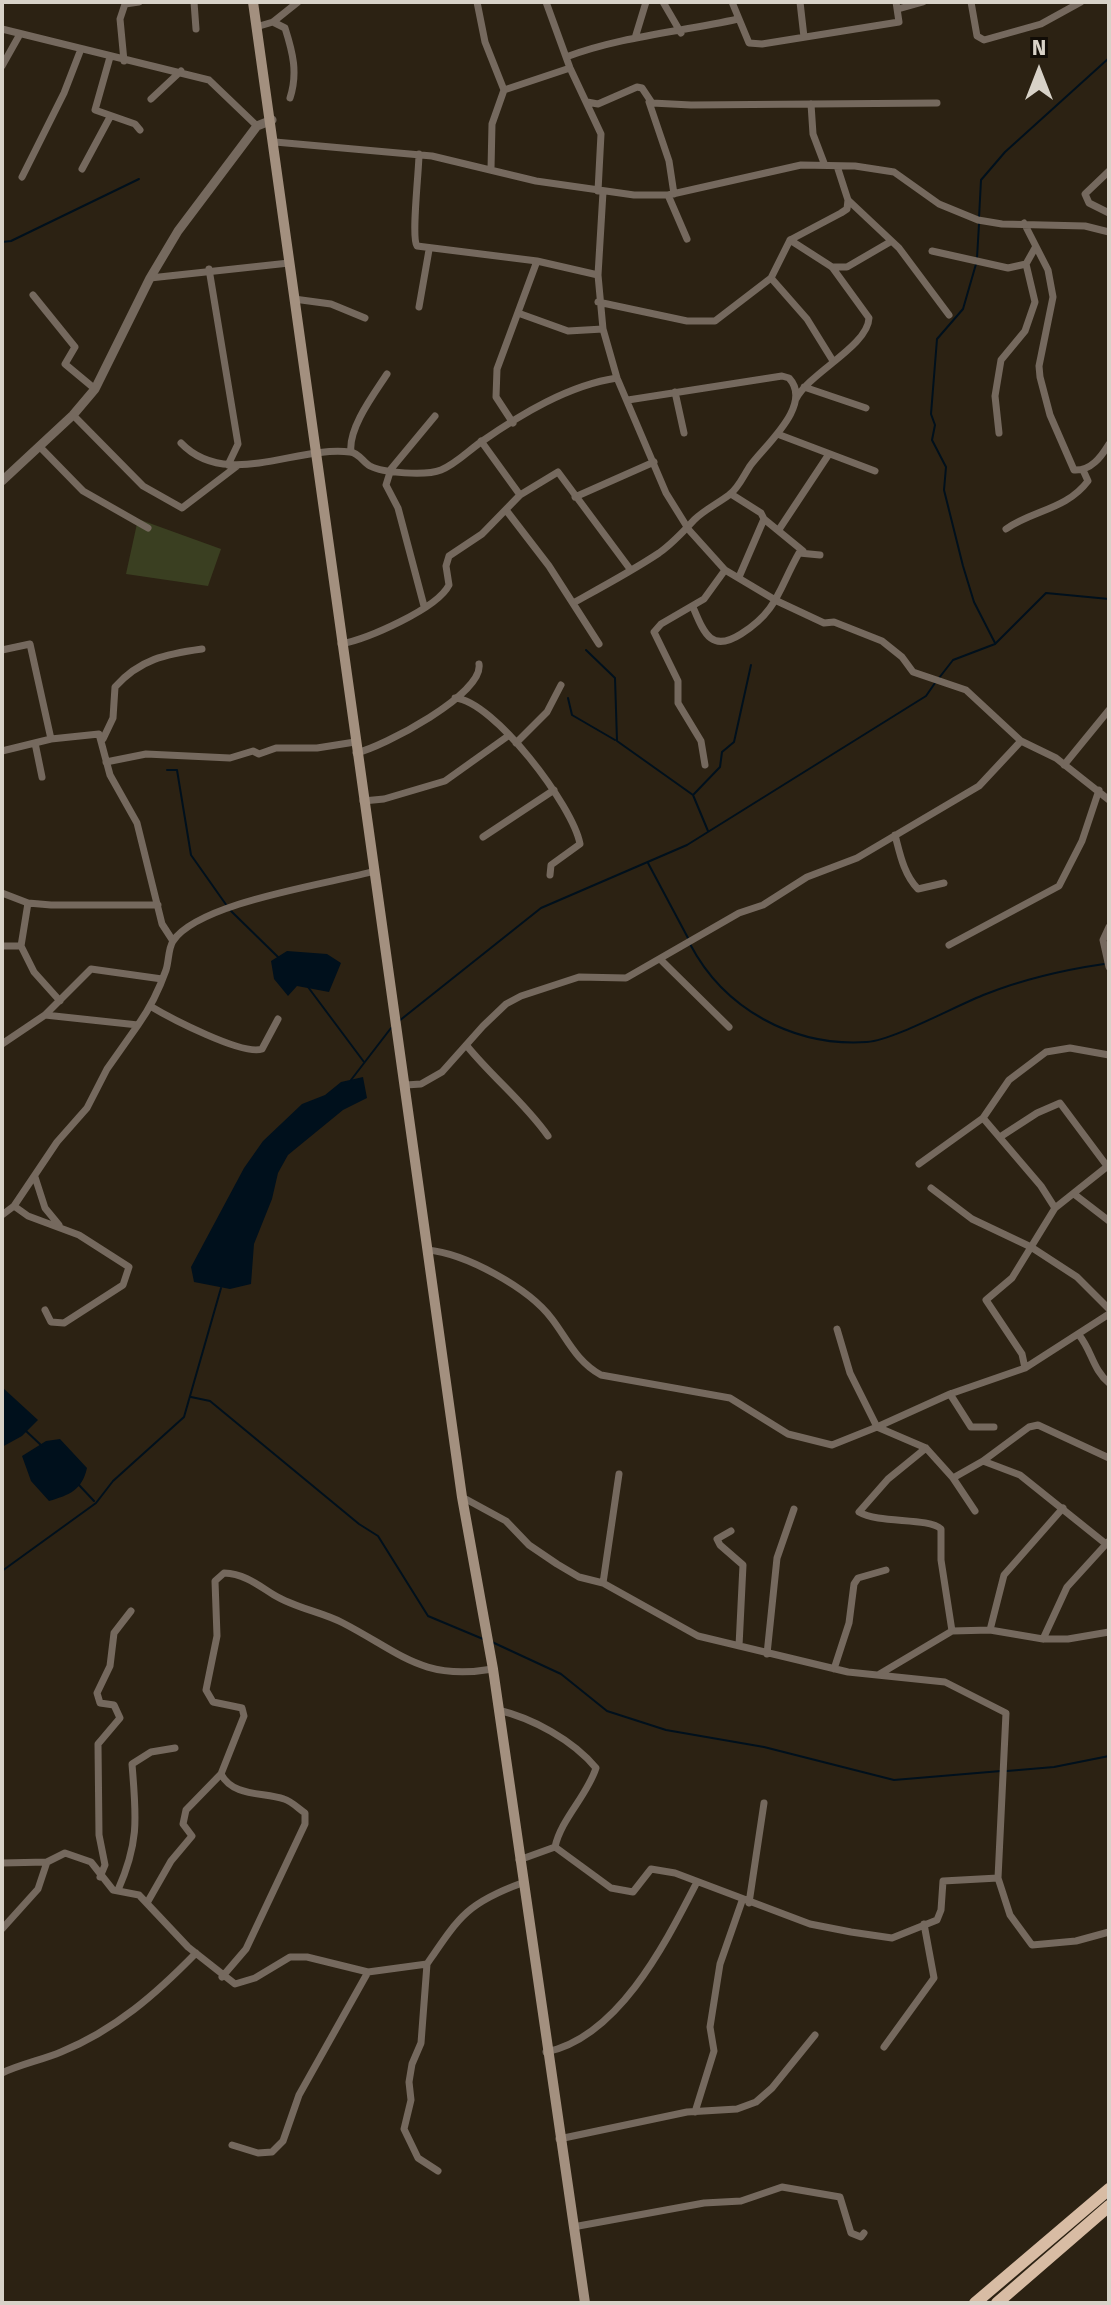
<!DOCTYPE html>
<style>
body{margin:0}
#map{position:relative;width:1111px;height:2305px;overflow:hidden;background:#2c2213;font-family:"Fira Sans",sans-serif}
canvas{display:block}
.frame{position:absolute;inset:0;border:4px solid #d8d2c8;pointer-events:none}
.north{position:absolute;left:999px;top:32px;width:80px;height:80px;-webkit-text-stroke:6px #110c06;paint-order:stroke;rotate:0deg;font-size:22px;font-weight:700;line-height:32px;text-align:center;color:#d8d2c8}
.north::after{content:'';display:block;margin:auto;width:28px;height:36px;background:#d8d2c8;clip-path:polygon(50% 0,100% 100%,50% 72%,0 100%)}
</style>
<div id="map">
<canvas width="1111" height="2305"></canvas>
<div class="frame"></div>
<div class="north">N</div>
</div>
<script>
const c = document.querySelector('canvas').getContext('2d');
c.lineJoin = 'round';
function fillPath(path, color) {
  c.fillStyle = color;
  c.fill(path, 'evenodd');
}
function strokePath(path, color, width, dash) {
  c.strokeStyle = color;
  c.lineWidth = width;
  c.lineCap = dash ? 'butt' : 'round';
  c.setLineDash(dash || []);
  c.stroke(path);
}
const green = new Path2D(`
 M 138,519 L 221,549 L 208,586 L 126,574 Z`);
const water = new Path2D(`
 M 287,951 L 327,954 L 341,963 L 329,992 L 297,986 L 288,996 L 274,979 L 271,961 Z
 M 363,1077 L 367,1098 L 343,1110 L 288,1155 L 278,1173 L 272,1199 L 254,1244 L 251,1284 L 230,1289 L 194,1282 L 191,1267 L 244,1168 L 263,1141 L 302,1104 L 325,1095 L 341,1082 Z
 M 2,1387 L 38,1420 L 22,1436 L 2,1447 Z
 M 60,1439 L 87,1468 C 82,1490 70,1495 49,1501 L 31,1481 L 22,1456 L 46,1441 Z`);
const stream = new Path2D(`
 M 979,218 L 981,180 L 1005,152 L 1109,58
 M 2,242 L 11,241 L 139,179
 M 977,258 L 979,224
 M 976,264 L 963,309 L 937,339 L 931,414 L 935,425 L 932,440 L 946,467 L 944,490 L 963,566 L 974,602 L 995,643
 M 586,650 L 615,678 L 617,741 L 693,795 L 708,831
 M 939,678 L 953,660 L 995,644 L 1046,593 L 1109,599
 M 568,698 L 572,715 L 615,740
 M 167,770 L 177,770 L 191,855 L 227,906
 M 694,794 L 720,767 L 722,752 L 734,742 L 751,665
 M 648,863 L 688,938
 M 231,911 L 278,957
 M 690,944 C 724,1009 793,1047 867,1042 C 894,1040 957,1005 986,994 C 1024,979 1063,970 1104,964
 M 308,987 L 364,1062
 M 399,1021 L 541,908 L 687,845 L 926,696 L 935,683
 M 351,1080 L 391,1028
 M 191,1397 L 210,1401 L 359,1524 L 378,1536 L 428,1616 L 483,1639
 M 26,1431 L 42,1446
 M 79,1485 L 94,1501
 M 2,1571 L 96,1503 L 113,1481 L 184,1417 L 221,1288
 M 492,1642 L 561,1674 L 607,1711 L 666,1730 L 764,1747 L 894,1780 L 1001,1771
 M 1007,1771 L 1054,1767 L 1109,1756`);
const minor = new Path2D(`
 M 194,2 L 196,29
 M 477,2 L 485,42 L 504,90 L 492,124 L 491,169
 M 546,2 L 570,68 L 601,134 L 598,191
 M 663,2 L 681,33
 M 732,2 L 749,43 L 762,44 L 899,22 L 896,2
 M 800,2 L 804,37
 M 971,2 L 977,36 L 984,40 L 1041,24 L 1081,2
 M 125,4 L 139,2
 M 898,9 L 923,2
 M 273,22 L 285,28 C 293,53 298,73 290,98
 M 256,27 L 273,22 L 298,2
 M 2,29 L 209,80 L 257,126
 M 635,38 L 646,2
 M 110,57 L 95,110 L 135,124 L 140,130
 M 566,57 C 622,36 680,32 738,19
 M 124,61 L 120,19 L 125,4
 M 2,66 L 20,34
 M 504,90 L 570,68
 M 151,99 L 181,71
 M 587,102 L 598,104 L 637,87 L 642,88 L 652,103 L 691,105 L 937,103
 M 649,102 L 669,161 L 674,194
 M 811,104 L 813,134 L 824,163
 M 275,142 L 432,156 L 536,181 L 634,195 L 668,195 L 801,165 L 855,166 L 894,172 L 939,204 L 978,220 L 1002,224 L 1085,226 L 1109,232
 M 419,154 C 419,171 411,238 417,246 L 537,261 L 598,275
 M 837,166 L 848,200 L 899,248 L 949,315
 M 82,169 L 110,117
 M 1109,171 L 1085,194 L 1089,203 L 1109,213
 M 22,177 L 64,93 L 81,49
 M 603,192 L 598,275 L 603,329 L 617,378 L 666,493 L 689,530 L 725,570 L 777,601 L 824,623 L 834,622 L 882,641 L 902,657 L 913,672 L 966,690 L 1021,741 L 1056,758 L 1109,800
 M 668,195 L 687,239
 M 1024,223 L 1048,270 L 1053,297 L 1039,366 L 1040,377 L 1050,415 L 1074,470 C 1091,471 1101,457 1109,444
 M 790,240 L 832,267 L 869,318 C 868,346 809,373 796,399
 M 932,251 L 1008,268 L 1026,264 L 1035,248
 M 832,267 L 847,267 L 890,242
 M 209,269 L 238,444 L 228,465
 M 150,278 L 289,263
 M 33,295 L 75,347 L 65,364 L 95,389
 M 294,299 L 331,304 L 365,318
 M 598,302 L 687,321 L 715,321 L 771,278
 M 419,307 L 429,250
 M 518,313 L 568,331 L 603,329
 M 833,361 L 807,319 L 771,278 L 790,240 L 841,213 L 847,209 L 848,200
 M 804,387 L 866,408
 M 675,392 L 684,433
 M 73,415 L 143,486 L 182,508 L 237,466
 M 513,423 L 496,397 L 497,369 L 537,261
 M 999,433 L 995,396 L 1001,360 L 1025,331 L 1035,302 L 1026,264
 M 780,435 L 875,471
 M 181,443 C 226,490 297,445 350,452 C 359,453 363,462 370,466 C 383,473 426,476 441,470 C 456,464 468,451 481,442 C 521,414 569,385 617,378
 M 40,447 L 83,491 L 148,528
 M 351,452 C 348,428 374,394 387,374
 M 731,494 L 761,513 L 764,519 L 739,577
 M 520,495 L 558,472 L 630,569
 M 575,497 L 654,462
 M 506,510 L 549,566 L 599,644
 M 764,519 L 803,551
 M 780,528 L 829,454
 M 1006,529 C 1033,510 1066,510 1088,481 L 1083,470
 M 573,603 C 602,587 632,571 659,553 C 673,543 683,532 694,520 C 704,510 717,504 729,495 C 738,489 744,475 750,466 C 764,446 814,405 789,378 L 782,376 L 628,400
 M 424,606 L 398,508 L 386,485 L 391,469 L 435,416
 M 693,607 C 704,633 711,653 741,634 C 778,611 779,588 799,553 L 820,555
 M 341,644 C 367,639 437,609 449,585 L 446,566 L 449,556 L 482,534 L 520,495 L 481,441
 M 2,650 L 30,644 L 51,739
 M 455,698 C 494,701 573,806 580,844 L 551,865 L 550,875
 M 103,739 L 113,718 L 115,687 C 140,659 166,654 202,649
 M 35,743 L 42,777
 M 516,743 L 547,712 L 561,685
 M 2,751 L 51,739 L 99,734 L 110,775 L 137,823 L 162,924 L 173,941
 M 356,753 C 383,747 484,694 479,664
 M 106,762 L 146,754 L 230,758 L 253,751 L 259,754 L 276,748 L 317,748 L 355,742
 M 705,765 L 701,741 L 678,703 L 678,681 L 654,632 L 661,624 L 704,599 L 725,570
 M 1064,765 L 1109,710
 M 363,801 L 384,799 L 445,781 L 508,736
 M 895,835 C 900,854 904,875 918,889 L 944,883
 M 483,837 L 554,790
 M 2,893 L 28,903 L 51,905 L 158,905
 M 28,903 L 21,946 L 34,972 L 60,1001
 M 1109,927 L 1103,940 L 1109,967
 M 949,945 L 1059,886 L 1082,841 L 1099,790
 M 2,946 L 21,946
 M 662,961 L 729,1027
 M 150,1006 C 170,1018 243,1056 262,1049 L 278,1019
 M 45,1015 L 91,969 L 162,979
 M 2,1044 L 45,1015 L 138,1025 C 150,1008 159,990 166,970 C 169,961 168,949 173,941 C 199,902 328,884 375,871
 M 467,1046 C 493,1078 524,1102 548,1136
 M 406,1085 L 421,1084 L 442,1072 L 483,1026 L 506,1004 L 521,996 L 579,977 L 626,978 L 739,913 L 763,905 L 807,877 L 857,858 L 979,786 L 1021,741
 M 983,1118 L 1041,1186 L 1055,1208
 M 1000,1137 L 1037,1113 L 1060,1103 L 1107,1166
 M 919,1164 L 983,1118 L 1009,1080 L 1046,1052 L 1070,1048 L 1109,1055
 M 35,1177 L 45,1208 L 59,1225
 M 931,1188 L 972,1219 L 1031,1247 L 1077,1277 L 1109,1309
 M 1074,1194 L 1109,1221
 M 14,1206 L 28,1216 L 79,1235 L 129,1267 L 123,1285 L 64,1323 L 51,1322 L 45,1310
 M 2,1215 L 14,1206 L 57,1142 L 87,1108 L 107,1069 L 138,1025
 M 427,1250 C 465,1253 529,1288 552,1319 C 568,1340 576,1361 601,1375 L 730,1398 L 788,1434 L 832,1445 L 877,1427 L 850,1373 L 837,1329
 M 1079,1335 C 1092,1351 1093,1370 1109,1383
 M 1025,1368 L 1022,1354 L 986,1300 L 1012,1278 L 1055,1208 L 1109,1165
 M 950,1394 L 971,1427 L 994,1427
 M 877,1427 L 926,1448 L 953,1478 L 983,1461 L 1020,1475 L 1106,1544
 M 877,1427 L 950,1394 L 1025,1368 L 1109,1314
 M 926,1448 L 888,1479 L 859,1512 C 879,1524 928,1517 941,1529 L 941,1560 L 952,1631
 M 983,1461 L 1029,1427 L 1038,1425 L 1109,1458
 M 953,1478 L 975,1511
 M 462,1497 L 506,1521 L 529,1545 L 557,1564 L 579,1577 L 603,1583 L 698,1636 L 848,1672 L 945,1682 L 1006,1713 L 998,1878
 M 731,1531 L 717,1539 L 720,1545 L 743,1565 L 739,1646
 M 603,1583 L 619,1474
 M 990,1630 L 1004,1575 L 1063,1508
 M 1043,1639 L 1067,1587 L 1108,1542
 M 767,1654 L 777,1558 L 794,1509
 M 834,1669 L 849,1623 L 854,1584 L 858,1578 L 886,1570
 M 878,1675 L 952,1631 L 990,1630 L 1043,1639 L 1068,1639 L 1109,1632
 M 498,1710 C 532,1718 573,1740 596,1768 C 587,1796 561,1819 555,1847
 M 519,1860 L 555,1847 L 611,1888 L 633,1892 L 651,1869 L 675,1873 L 810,1924 L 851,1932 L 892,1938 L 937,1920 L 941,1910 L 943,1881 L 998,1878 L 1010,1915 L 1032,1945 L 1076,1941 L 1109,1932
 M 2,1863 L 47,1862 L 65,1853 L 91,1862 L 113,1890 L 139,1895 L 188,1947 L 235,1984 L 255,1978 L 290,1957 L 307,1957 L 368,1972 L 427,1964 C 459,1917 467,1903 522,1883
 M 100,1877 L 105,1865 L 99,1835 L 98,1744 L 120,1718 L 114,1705 L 100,1703 L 97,1693 L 110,1666 L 114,1633 L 131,1611
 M 118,1890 C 140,1840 136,1816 132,1764 L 151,1752 L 175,1748
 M 147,1903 L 171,1861 L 192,1836 L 183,1824 L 186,1810 L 221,1774
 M 749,1903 L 764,1803
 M 2,1929 L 38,1889 L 47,1862
 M 427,1964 L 421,2043 L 412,2064 L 409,2082 L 411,2100 L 404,2129 L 418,2158 L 438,2171
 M 222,1977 L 246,1949 L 305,1824 L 305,1813 C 298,1808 291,1801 284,1799 C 263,1792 233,1797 221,1774 L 244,1716 L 242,1708 L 213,1702 L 206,1690 L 217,1636 L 215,1581 L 224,1573 C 245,1574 258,1585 274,1595 C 295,1608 322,1612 343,1623 C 401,1653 422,1681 493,1669
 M 884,2047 L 934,1978 L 924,1924
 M 546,2052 C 619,2037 666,1942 697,1882
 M 2,2073 C 21,2064 42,2060 61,2052 C 115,2030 156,1994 196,1953
 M 695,2112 L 714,2051 L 710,2027 L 720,1964 L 742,1901
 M 559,2139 L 687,2112 L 737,2109 L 756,2102 L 772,2088 L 815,2035
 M 232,2145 L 258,2153 L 272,2152 L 283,2141 L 299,2095 L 368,1972
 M 573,2227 L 704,2203 L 741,2201 L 782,2187 L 840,2197 L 851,2233 L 861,2237 L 864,2233`);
const tertiary = new Path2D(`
 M 2,481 L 73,415 L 95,389 L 150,278 L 178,231 L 257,126 L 272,120`);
const secondary = new Path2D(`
 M 253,2 L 462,1497 L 493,1669 L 585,2303`);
const trunk = new Path2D(`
 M 975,2303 L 1109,2189
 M 997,2303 L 1109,2206`);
fillPath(green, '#3a3f21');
fillPath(water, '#00101c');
strokePath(stream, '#00101c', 2);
strokePath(minor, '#75695e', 7);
strokePath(tertiary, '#75695e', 9);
strokePath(secondary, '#a3907f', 10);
strokePath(trunk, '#d8bca4', 12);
</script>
